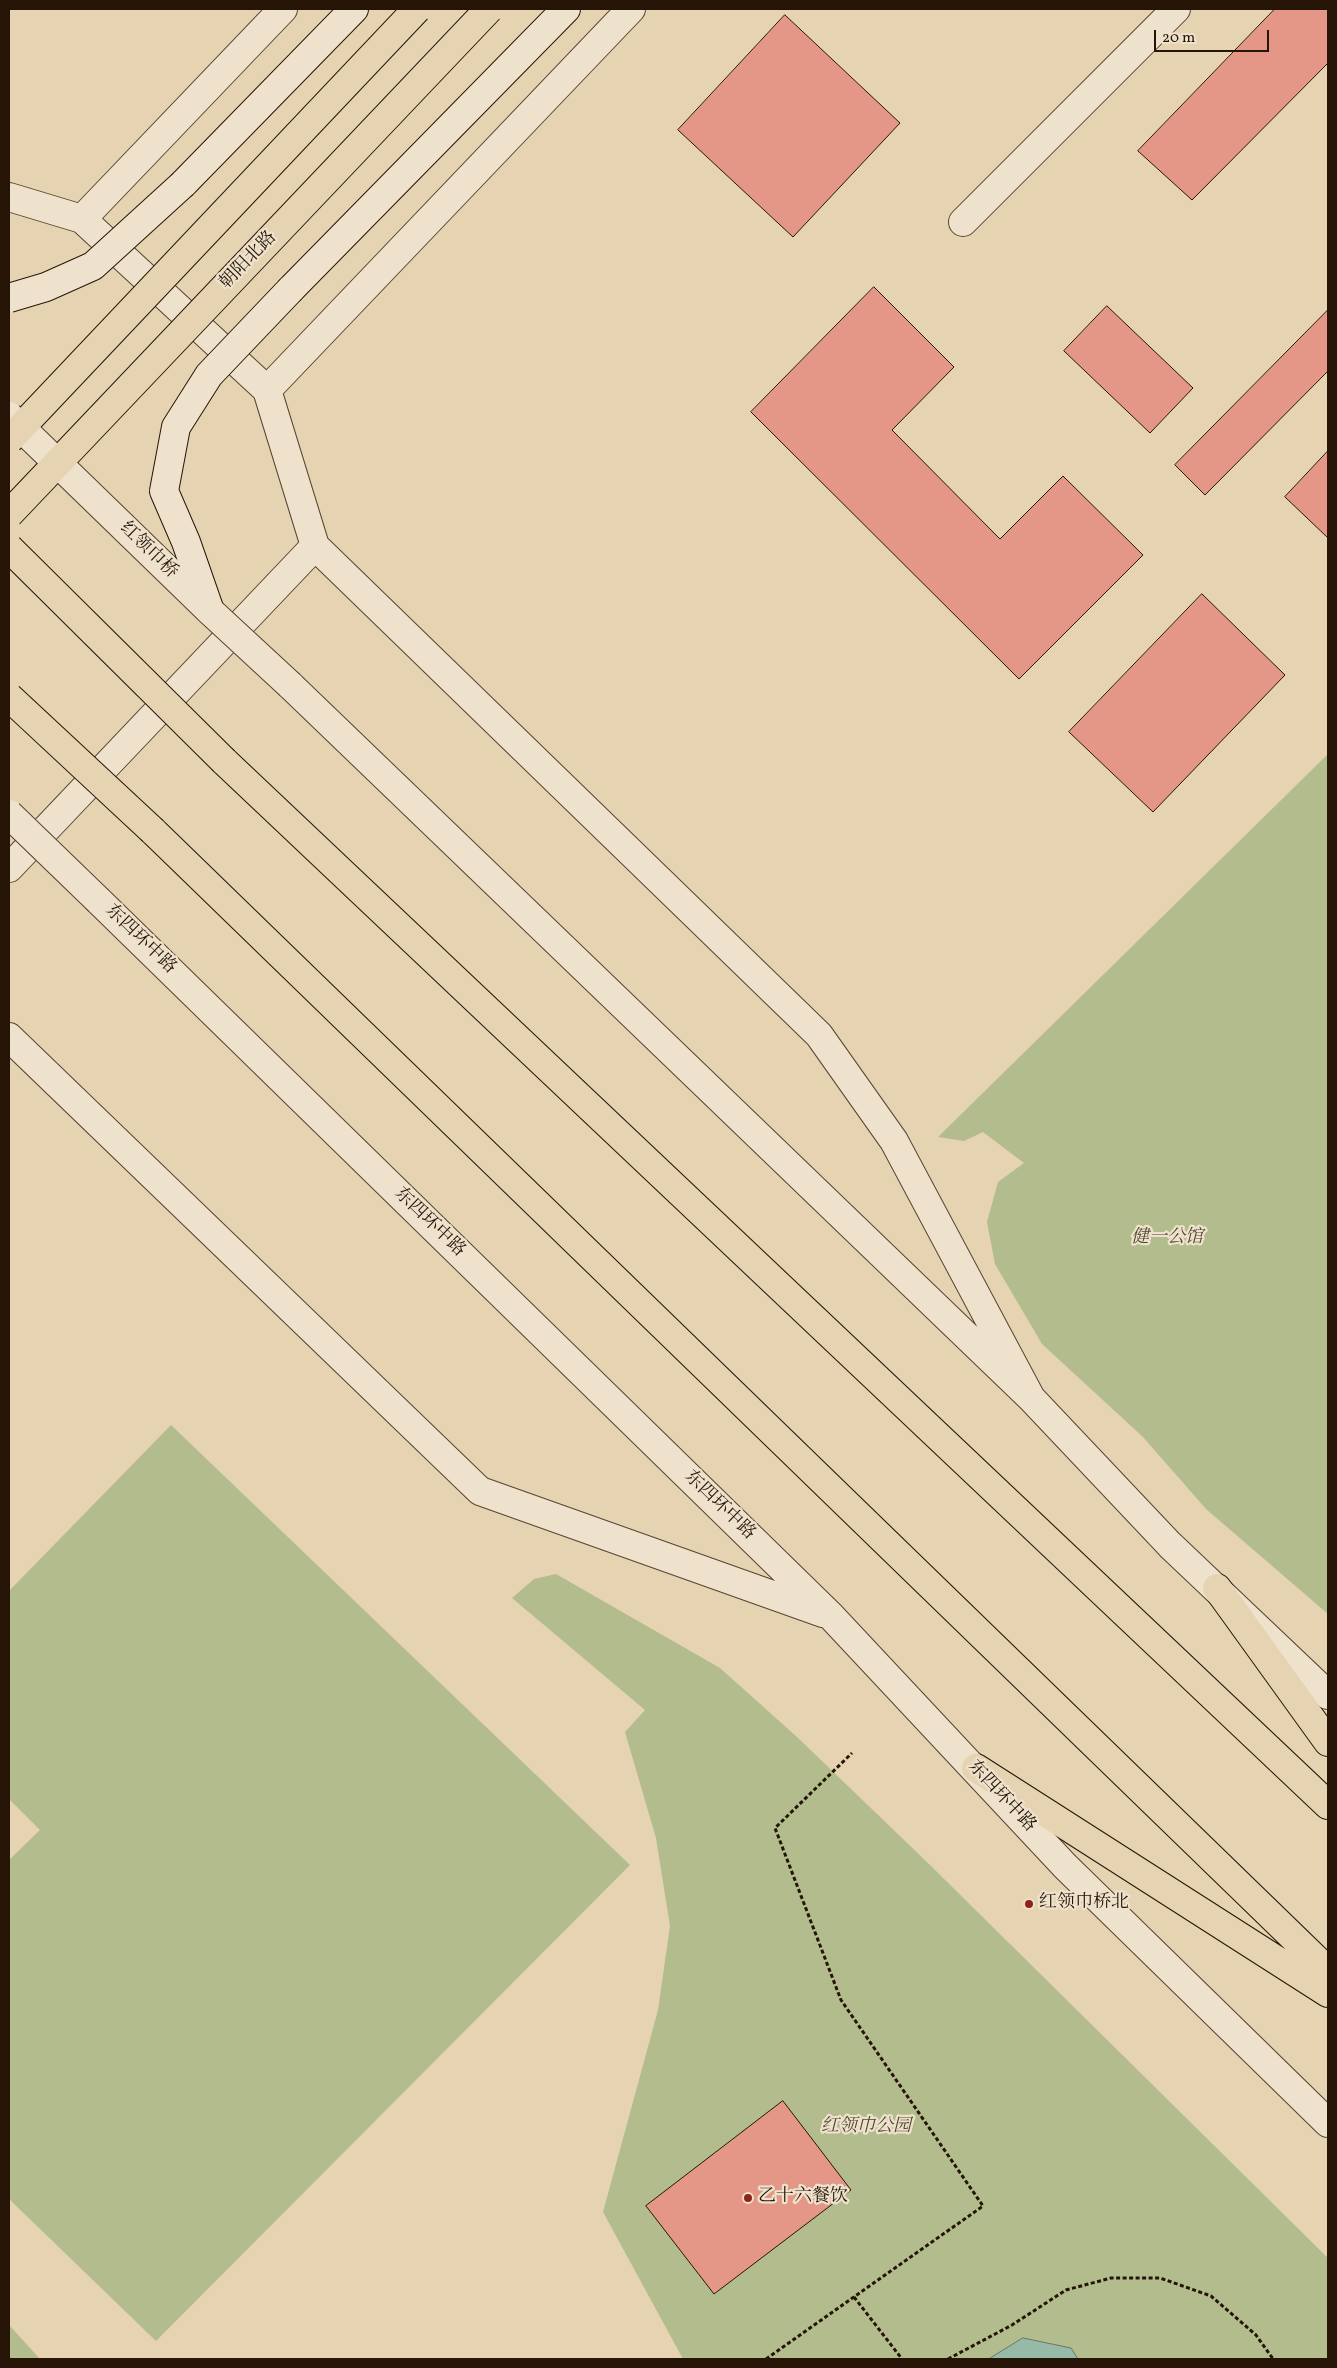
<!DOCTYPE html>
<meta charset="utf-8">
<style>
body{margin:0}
#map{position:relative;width:1337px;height:2368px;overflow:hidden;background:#e5d3b2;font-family:Vollkorn,serif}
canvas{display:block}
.frame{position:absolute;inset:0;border:10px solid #261507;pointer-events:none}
.scale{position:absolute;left:1154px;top:30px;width:115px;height:22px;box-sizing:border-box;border:2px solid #261507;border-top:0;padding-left:6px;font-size:15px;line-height:18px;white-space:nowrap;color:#261507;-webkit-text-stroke:4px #eee2cd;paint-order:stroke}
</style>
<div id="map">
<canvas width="1337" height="2368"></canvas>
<div class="frame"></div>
<div class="scale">20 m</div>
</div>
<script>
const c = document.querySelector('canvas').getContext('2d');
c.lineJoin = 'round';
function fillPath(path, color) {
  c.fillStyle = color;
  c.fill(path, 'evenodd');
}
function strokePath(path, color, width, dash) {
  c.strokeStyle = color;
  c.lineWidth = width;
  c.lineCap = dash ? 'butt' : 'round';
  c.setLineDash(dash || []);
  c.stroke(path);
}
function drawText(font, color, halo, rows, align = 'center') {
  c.font = font + ' Vollkorn,"Noto Serif SC",serif';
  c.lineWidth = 4.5;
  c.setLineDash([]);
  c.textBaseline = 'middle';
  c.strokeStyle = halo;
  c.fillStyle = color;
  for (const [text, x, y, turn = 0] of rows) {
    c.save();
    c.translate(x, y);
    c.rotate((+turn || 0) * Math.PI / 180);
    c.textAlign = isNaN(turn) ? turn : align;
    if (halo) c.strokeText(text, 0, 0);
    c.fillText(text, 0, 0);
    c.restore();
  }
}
const green = new Path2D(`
 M 1328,754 L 1328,1614 L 1206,1509 L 1143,1437 L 1042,1344 L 995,1264 L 987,1222 L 998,1182 L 1024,1163 L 983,1132 L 964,1141 L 938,1137 Z
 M 171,1425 L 630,1865 L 156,2341 L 9,2199 L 9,1860 L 40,1830 L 9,1799 L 9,1591 Z
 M 556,1574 L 720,1668 L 797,1737 L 930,1865 L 1328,2258 L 1328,2359 L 683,2359 L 603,2212 L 658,2010 L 670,1926 L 656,1838 L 625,1732 L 645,1710 L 512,1598 L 534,1579 Z
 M 9,2325 L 40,2359 L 9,2359 Z`);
const water = new Path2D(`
 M 1023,2338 L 1071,2348 L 1078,2359 L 989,2359 Z`);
const building = new Path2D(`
 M 1275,9 L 1328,9 L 1328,63 L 1192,200 L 1138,151 Z
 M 785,15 L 900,123 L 793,237 L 678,130 Z
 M 874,287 L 954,367 L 892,430 L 1000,539 L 1063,476 L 1143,555 L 1019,679 L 751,412 Z
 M 1107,306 L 1193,388 L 1150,433 L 1064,351 Z
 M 1328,310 L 1328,371 L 1205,495 L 1175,465 Z
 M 1328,451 L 1328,538 L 1285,497 Z
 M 1202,594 L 1285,675 L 1153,812 L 1069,732 Z
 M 783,2101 L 851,2190 L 714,2294 L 646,2206 Z`);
const path = new Path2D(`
 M 854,2297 L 902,2359
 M 766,2359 L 983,2206 L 841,2000 L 775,1828 L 852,1753
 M 948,2359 L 1012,2325 L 1066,2290 L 1111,2278 L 1160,2278 L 1211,2296 L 1256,2335 L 1273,2359`);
const minor = new Path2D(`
 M 963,222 L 1176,9`);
const tertiary = new Path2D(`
 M 631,9 L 267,390 L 315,546 L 819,1035 L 894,1141 L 1031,1398
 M 9,197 L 82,219 L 283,9
 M 82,219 L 267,390
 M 290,685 L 1031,1398 L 1170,1545 L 1328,1695
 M 9,868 L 315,546
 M 99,901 L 831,1616 L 1065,1866 L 1328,2123
 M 9,1037 L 480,1491 L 823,1613`);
const secondary = new Path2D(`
 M 183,184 L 354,9
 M 291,289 L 566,9`);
const trunk = new Path2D(`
 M 224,761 L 1328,1805
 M 153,831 L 1328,1971
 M 1217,1588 L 1328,1742
 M 976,1768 L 1328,1993`);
const tertiaryBridge = new Path2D(`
 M 9,416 L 210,611 L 290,685
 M 9,814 L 99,901`);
const secondaryBridge = new Path2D(`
 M 9,298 L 46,287 L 93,266 L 183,184
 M 210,611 L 186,542 L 164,491 L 176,427 L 209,375 L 291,289`);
const primaryBridge = new Path2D(`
 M 9,440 L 417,9
 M 9,514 L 489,9`);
const trunkBridge = new Path2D(`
 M 9,548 L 224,761
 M 9,697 L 153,831`);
const markers = [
 [1029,1904,5,"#8f2418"],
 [748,2198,5,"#8f2418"]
];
const streetNames = [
 ["朝阳北路",249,261,-46],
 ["红领巾桥",148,551,44],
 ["东四环中路",140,940,44],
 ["东四环中路",429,1223,44],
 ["东四环中路",719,1506,44],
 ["东四环中路",1001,1797,47]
];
const parkNames = [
 ["健一公馆",1167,1239],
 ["红领巾公园",866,2128]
];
const poiNames = [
 ["红领巾桥北",1039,1904],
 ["乙十六餐饮",758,2198]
];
fillPath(green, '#b3bc8d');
fillPath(water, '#97b9a7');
strokePath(water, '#6a7767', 1);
fillPath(building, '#e49786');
strokePath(building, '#261507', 1);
strokePath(minor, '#564432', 30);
strokePath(tertiary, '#564432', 30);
strokePath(secondary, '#261507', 30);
strokePath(trunk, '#261507', 30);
strokePath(path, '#261507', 3, [4, 2.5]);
strokePath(minor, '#eee2cd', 28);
strokePath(tertiary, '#eee2cd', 28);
strokePath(secondary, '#eee2cd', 28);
strokePath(trunk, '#e5d3b2', 28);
strokePath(tertiaryBridge, '#564432', 30, []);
strokePath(secondaryBridge, '#261507', 30, []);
strokePath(primaryBridge, '#261507', 30, []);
strokePath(trunkBridge, '#261507', 30, []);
strokePath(tertiaryBridge, '#eee2cd', 28);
strokePath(secondaryBridge, '#eee2cd', 28);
strokePath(primaryBridge, '#e5d3b2', 28);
strokePath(trunkBridge, '#e5d3b2', 28);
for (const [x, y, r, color] of markers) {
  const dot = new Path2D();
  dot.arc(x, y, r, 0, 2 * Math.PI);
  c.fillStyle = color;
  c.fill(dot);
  strokePath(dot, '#eee2cd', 2);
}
drawText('18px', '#261507', '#eee2cd', streetNames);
drawText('italic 18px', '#50472f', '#eee2cd', parkNames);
drawText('18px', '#261507', '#eee2cd', poiNames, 'left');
</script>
